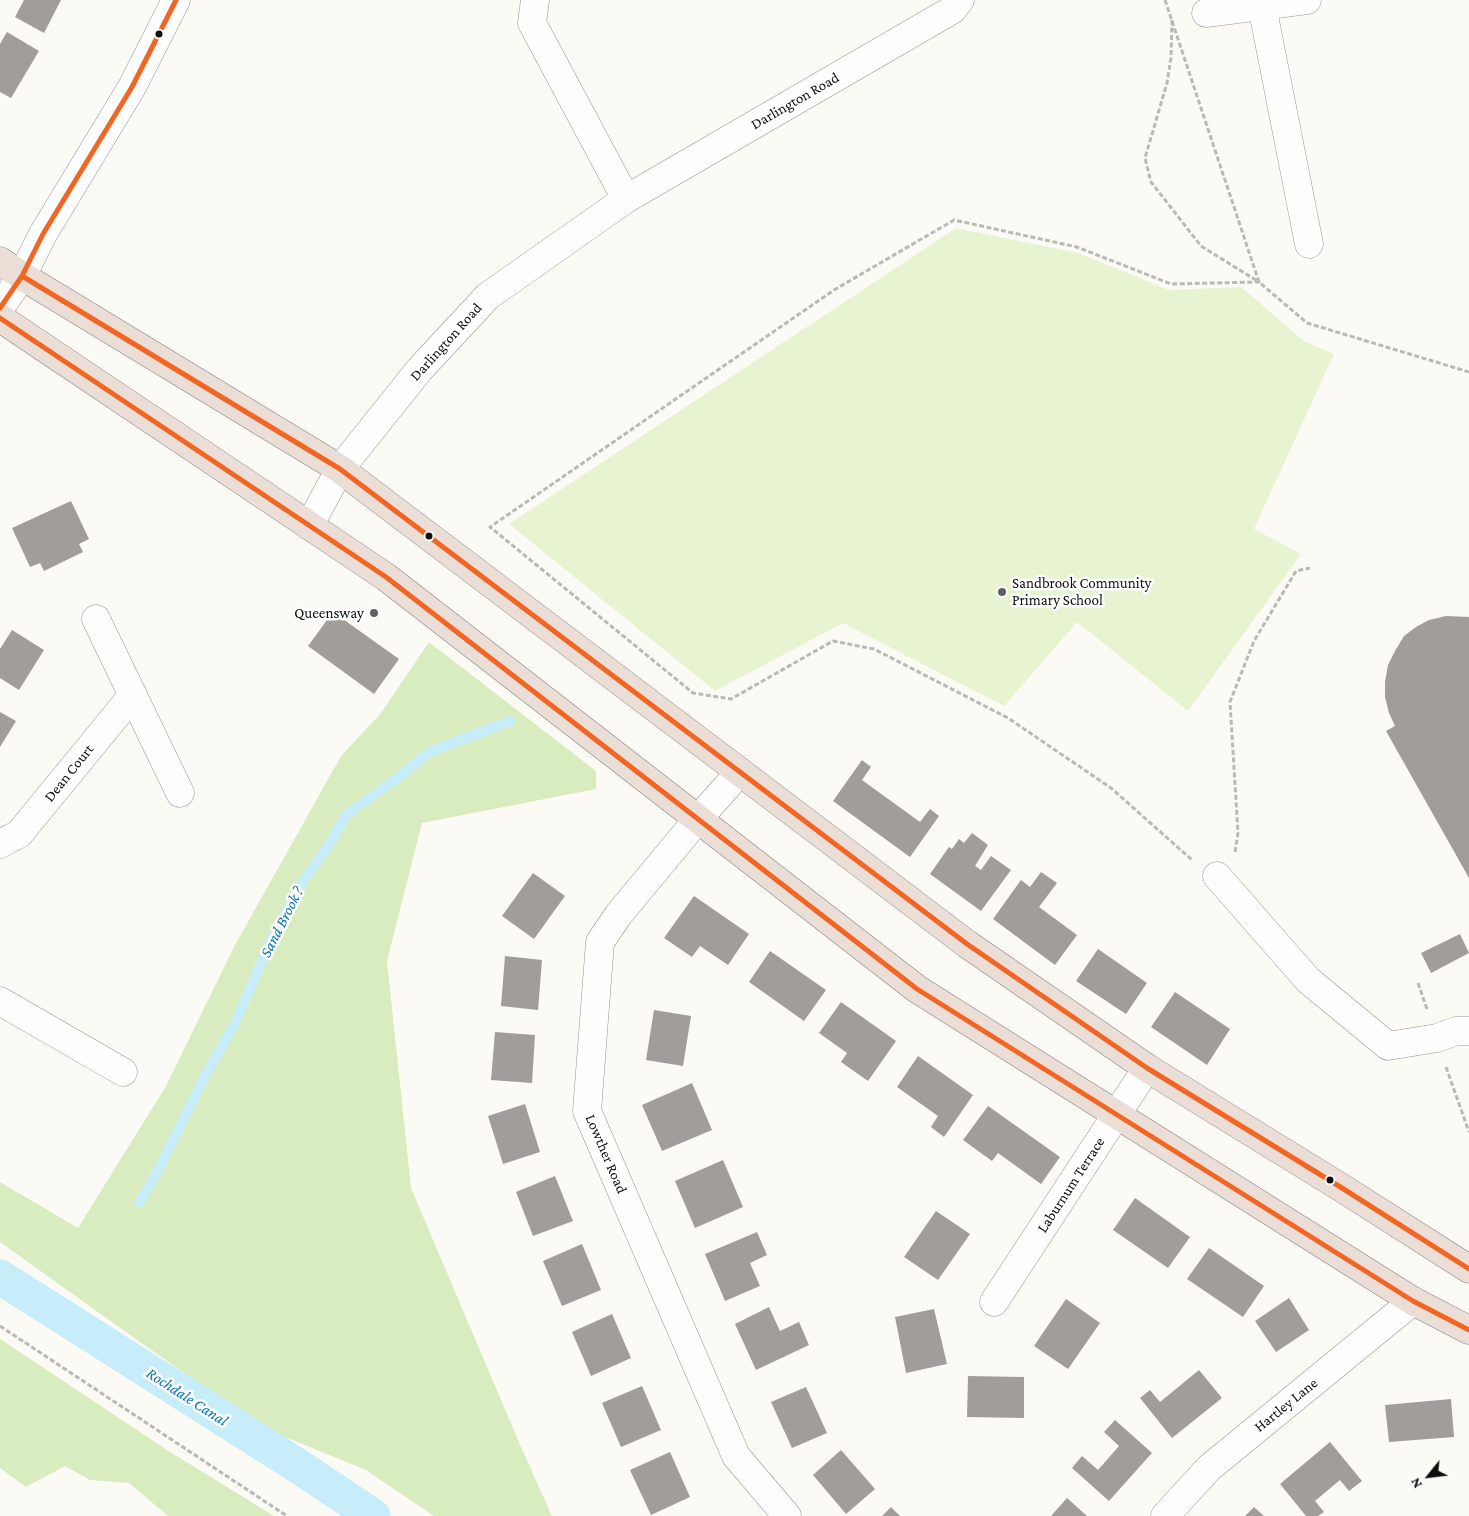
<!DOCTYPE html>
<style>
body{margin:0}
#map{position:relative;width:1469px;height:1516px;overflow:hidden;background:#fcfaf5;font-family:"Crimson Pro",serif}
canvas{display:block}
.north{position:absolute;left:1404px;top:1451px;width:50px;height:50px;-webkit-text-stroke:4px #fff;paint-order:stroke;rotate:241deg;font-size:14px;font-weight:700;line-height:20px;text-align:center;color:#0f0f0f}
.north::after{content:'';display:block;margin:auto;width:18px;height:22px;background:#0f0f0f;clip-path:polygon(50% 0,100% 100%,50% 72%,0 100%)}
</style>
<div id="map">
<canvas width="1469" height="1516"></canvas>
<div class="north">N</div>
</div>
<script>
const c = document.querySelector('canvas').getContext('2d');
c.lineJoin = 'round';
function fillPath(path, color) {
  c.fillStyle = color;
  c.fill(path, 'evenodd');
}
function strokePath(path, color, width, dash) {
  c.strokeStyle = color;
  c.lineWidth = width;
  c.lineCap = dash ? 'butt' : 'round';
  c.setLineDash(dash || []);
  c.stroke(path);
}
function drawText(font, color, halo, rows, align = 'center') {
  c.font = font + ' "Crimson Pro",serif';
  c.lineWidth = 5;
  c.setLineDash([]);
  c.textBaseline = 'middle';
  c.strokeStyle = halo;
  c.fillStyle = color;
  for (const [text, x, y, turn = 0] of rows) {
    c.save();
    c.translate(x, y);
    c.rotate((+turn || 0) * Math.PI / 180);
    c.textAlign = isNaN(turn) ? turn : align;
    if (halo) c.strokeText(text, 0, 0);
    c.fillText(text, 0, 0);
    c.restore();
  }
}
const green = new Path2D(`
 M 956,228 L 1078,253 L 1169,290 L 1241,287 L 1304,341 L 1334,354 L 1254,529 L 1301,554 L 1188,711 L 1077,622 L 1004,706 L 843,623 L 715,691 L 509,524 Z`);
const forest = new Path2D(`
 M 429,642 L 596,771 L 596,789 L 422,823 L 387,961 L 411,1188 L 521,1447 L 552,1516 L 434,1516 L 366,1470 L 263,1428 L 137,1340 L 0,1242 L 0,1182 L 78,1228 L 166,1086 L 235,945 L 341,756 L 381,713 Z
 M 0,1339 L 167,1450 L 274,1516 L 168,1516 L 129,1483 L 90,1480 L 65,1466 L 26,1487 L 0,1468 Z`);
const stream = new Path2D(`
 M 139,1203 L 158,1170 L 205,1076 L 235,1023 L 274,933 L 305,878 L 326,849 L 347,814 L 397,778 L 429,752 L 510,721`);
const canal = new Path2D(`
 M 0,1277 L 298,1466 L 373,1516`);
const building = new Path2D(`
 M 24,0 L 61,0 L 44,33 L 15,17 Z
 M 7,32 L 39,51 L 11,98 L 0,92 L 0,44 Z
 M 71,501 L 89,539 L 79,544 L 83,552 L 44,571 L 40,563 L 30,567 L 12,528 Z
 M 333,612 L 399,659 L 374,694 L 308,646 Z
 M 1446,616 L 1469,617 L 1469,878 L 1386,731 L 1395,726 L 1389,713 L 1385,697 L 1385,682 L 1388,665 L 1395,651 L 1404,636 L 1416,627 L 1429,620 Z
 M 12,630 L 44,650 L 19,690 L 0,678 L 0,649 Z
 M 0,712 L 16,721 L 0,747 Z
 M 862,760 L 871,767 L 862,780 L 920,822 L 930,809 L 939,816 L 910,857 L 833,801 Z
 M 972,833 L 988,845 L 975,866 L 981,870 L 991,856 L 1011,870 L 981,911 L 930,874 L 949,847 L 952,849 L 959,839 L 964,843 Z
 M 1041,872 L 1057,883 L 1039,907 L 1077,935 L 1055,965 L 993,919 L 1021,880 L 1030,887 Z
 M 533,873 L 565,896 L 534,939 L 502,916 Z
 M 694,896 L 749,934 L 728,965 L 700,946 L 692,957 L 664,938 Z
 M 1460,934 L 1469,953 L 1431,973 L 1421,953 Z
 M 1098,949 L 1147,983 L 1126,1014 L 1076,981 Z
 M 770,951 L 826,990 L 804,1021 L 749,982 Z
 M 505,956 L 542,960 L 538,1010 L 501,1006 Z
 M 1175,992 L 1230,1029 L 1207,1065 L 1151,1027 Z
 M 841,1002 L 896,1041 L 868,1081 L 841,1062 L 847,1053 L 819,1033 Z
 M 654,1010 L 691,1016 L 683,1066 L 646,1060 Z
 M 495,1032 L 535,1035 L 532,1083 L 491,1080 Z
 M 918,1056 L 973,1095 L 944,1137 L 931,1127 L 938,1116 L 897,1087 Z
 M 692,1083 L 712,1130 L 662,1151 L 642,1105 Z
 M 525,1104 L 540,1152 L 503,1164 L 488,1116 Z
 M 988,1106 L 1060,1157 L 1041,1184 L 998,1153 L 992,1161 L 963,1140 Z
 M 723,1160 L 743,1207 L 695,1228 L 675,1181 Z
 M 555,1176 L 573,1221 L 533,1236 L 516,1192 Z
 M 1135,1198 L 1190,1237 L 1168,1268 L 1113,1230 Z
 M 936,1211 L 970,1234 L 938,1280 L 904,1257 Z
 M 757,1232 L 767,1255 L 750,1263 L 760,1286 L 725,1301 L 705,1254 Z
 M 582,1244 L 601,1290 L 562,1306 L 543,1261 Z
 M 1209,1248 L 1264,1286 L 1243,1317 L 1187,1279 Z
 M 1289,1298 L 1309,1330 L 1276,1352 L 1255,1321 Z
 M 1066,1299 L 1100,1323 L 1068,1369 L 1034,1346 Z
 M 769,1307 L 780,1331 L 799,1322 L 809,1345 L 756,1370 L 735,1324 Z
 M 934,1309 L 947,1364 L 906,1373 L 895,1317 Z
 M 612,1314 L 631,1358 L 591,1376 L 572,1332 Z
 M 1199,1370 L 1222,1398 L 1172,1438 L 1140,1398 L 1150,1390 L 1160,1402 Z
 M 968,1376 L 1024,1377 L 1024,1418 L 967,1417 Z
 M 642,1386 L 661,1430 L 621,1447 L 602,1403 Z
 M 806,1387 L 827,1433 L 792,1448 L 771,1402 Z
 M 1451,1399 L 1454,1437 L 1389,1442 L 1385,1405 Z
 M 1115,1420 L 1152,1453 L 1109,1501 L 1072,1468 L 1082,1456 L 1098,1470 L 1119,1446 L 1104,1432 Z
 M 1330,1442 L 1362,1481 L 1349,1491 L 1340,1480 L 1315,1501 L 1324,1512 L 1318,1516 L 1306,1516 L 1280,1484 Z
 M 841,1450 L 875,1489 L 846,1514 L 813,1475 Z
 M 670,1452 L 690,1497 L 651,1515 L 630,1470 Z
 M 1067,1498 L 1087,1516 L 1051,1516 Z
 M 891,1507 L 900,1516 L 882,1516 Z
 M 1254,1507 L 1264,1516 L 1245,1516 Z`);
const path = new Path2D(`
 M 1165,0 L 1259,282 L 1307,323 L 1469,372
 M 1172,20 L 1171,58 L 1167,83 L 1145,158 L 1151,182 L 1201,246 L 1259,282 L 1171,284 L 1077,247 L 954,220 L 834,290 L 490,527 L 693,693 L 731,699 L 833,641 L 874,649 L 1008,718 L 1111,788 L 1192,860
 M 1235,852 L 1238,833 L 1230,702 L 1254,641 L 1296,571 L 1310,568
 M 1418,983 L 1427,1009
 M 1446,1067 L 1469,1132
 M 0,1326 L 287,1516`);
const minor = new Path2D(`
 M 535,0 L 532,23 L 626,199
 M 1262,6 L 1309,244
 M 1206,13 L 1307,0
 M 0,308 L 22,276 L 43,234 L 132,87 L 176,0
 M 309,526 L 340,469 L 420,369 L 488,296 L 626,199 L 952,10 L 960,0
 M 96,619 L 180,793
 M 740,772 L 698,819 L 619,914 L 600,942 L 587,1111 L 736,1456 L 787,1516
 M 0,844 L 19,834 L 133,695
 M 1217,876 L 1308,980 L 1388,1046 L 1437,1038 L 1456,1031 L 1469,1031
 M 0,1001 L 123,1072
 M 994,1302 L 1147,1068
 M 1165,1516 L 1209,1468 L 1413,1301`);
const highway = new Path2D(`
 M 0,261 L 22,276 L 340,469 L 967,944 L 1147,1068 L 1342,1188 L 1469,1269
 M 0,318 L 386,577 L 917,989 L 1413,1301 L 1469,1330`);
const bus1 = new Path2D(`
 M 22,276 L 340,469 L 967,944 L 1147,1068 L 1342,1188 L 1469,1269
 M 0,308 L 22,276 L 43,234 L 132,87 L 176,0
 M 0,318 L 386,577 L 917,989 L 1413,1301 L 1469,1330`);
const markers = [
 [159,34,4.5,"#0f0f0f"],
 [429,536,4.5,"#0f0f0f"],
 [1002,592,5,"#626160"],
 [374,613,5,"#626160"],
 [1330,1180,4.5,"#0f0f0f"]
];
const streetNames = [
 ["Darlington Road",795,101,-30],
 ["Darlington Road",446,342,-48],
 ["Dean Court",69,773,-51],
 ["Lowther Road",606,1154,67],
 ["Laburnum Terrace",1071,1185,-57],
 ["Hartley Lane",1286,1405,-39]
];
const poiNames = [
 ["Sandbrook Community",1012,583],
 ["Primary School",1012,600],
 ["Queensway",364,613,"right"]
];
const waterNames = [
 ["Sand Brook ?",282,922,-63],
 ["Rochdale Canal",187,1397,33]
];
fillPath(green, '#e8f3d2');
fillPath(forest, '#d9ecc0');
strokePath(stream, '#c7ecfa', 10);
strokePath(canal, '#c7ecfa', 35);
fillPath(building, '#a09d9a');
strokePath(minor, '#969593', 29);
strokePath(highway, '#838280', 29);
strokePath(path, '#b9b9b8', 3, [5, 2.5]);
strokePath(minor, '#fffefe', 28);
strokePath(highway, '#ebded6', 28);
strokePath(bus1, '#f26522', 5);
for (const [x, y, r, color] of markers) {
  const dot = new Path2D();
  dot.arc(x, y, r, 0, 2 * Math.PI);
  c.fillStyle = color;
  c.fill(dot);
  strokePath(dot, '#fff', 2);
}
drawText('15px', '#0f0f0f', '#fff', streetNames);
drawText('15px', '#0f0f0f', '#fff', poiNames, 'left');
drawText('italic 16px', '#0a76af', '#fff', waterNames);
</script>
